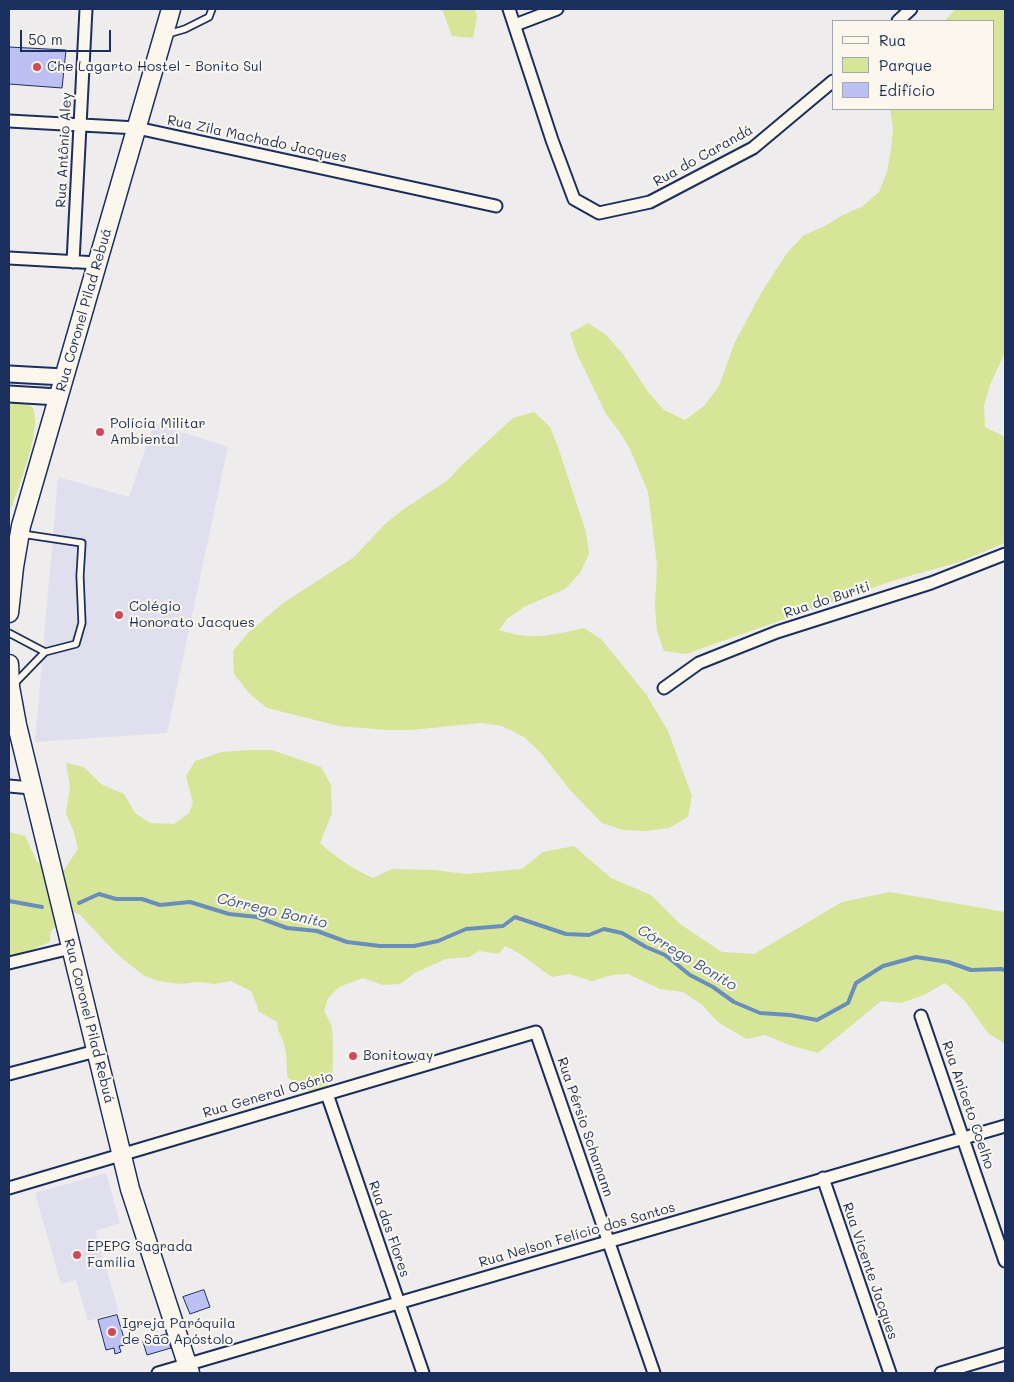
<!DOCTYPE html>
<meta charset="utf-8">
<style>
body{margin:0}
#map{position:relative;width:1014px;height:1382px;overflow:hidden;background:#efeced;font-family:Mali,sans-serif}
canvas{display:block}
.frame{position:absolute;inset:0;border:10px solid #1b2f5e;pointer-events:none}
.legend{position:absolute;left:832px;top:20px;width:162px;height:90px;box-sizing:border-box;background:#fbf7ec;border:1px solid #a1a7b3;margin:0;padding:6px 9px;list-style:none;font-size:15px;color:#1b2f5e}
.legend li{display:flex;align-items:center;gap:10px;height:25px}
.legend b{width:25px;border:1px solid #a1a7b3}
.scale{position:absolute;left:20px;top:30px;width:91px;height:22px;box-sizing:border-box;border:2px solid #1b2f5e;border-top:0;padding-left:6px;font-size:15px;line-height:18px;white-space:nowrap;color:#1b2f5e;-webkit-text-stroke:4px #fbf7ec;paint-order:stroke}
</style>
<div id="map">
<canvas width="1014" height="1382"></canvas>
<div class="frame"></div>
<ul class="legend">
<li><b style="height:6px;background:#fbf7ec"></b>Rua</li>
<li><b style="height:14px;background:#d7e598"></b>Parque</li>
<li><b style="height:14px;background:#bdc0f2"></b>Edifício</li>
</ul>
<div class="scale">50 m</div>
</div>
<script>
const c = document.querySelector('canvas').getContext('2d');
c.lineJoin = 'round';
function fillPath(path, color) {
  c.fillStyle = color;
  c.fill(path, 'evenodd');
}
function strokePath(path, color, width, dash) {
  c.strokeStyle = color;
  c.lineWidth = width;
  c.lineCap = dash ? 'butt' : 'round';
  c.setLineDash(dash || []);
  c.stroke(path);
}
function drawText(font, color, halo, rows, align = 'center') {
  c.font = font + ' Mali,sans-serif';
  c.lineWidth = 4;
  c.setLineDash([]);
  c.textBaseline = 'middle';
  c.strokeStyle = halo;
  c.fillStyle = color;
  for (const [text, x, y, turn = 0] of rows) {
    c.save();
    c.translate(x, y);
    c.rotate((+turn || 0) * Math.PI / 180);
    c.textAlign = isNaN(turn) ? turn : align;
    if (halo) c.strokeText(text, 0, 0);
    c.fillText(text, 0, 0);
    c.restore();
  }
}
const built = new Path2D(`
 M 154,423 L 228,447 L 167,733 L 35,742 L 58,477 L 129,497 Z
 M 106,1173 L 120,1223 L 95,1231 L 119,1312 L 88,1321 L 76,1280 L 61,1284 L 35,1193 Z`);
const green = new Path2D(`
 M 442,9 L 475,9 L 477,17 L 473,38 L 452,36 Z
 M 955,9 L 1005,9 L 1005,352 L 990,385 L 984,406 L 985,427 L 1005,437 L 1005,543 L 959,562 L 892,581 L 686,654 L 664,651 L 657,631 L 655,607 L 657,565 L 648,492 L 630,449 L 619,431 L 606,414 L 577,354 L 570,333 L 588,323 L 606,335 L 623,354 L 649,393 L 664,410 L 685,420 L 704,406 L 719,386 L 734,344 L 761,293 L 787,253 L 804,235 L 825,226 L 843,215 L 863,206 L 879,192 L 887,172 L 891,149 L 893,128 L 890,109 L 993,109 L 993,21 L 945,21 Z
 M 9,400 C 17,401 25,400 31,406 C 45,421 19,485 13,504 L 9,510 Z
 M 534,412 L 550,427 L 558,447 L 586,532 L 589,554 L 580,573 L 565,589 L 524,607 L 507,619 L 499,630 C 530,641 554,635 584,628 L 601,639 L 615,656 L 646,694 L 668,731 L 692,796 L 688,817 L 669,828 L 646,831 L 623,830 L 602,823 L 570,790 L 541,753 L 524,737 L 502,726 L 481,723 L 411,730 L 386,730 L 339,726 L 267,708 L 249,693 L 234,674 L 233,651 L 247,634 L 283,603 L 353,558 L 385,524 L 405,508 L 448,480 L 463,464 L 513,418 Z
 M 249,750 L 272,750 L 321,767 L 331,785 L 332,813 L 320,843 C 338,859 351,868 373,878 L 392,869 L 435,870 L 466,874 L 522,869 L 543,852 L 574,846 L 611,878 L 651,895 L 680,924 L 722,952 L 754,954 L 842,902 L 890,892 L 1005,912 L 1005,1044 L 988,1033 L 965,1001 L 945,983 L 924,995 L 901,1003 L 881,1001 L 818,1053 L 792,1046 L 765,1035 L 746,1039 L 718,1022 L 701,1004 L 683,992 L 660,989 L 628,974 L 612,975 L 592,981 L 569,974 L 552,977 C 536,967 523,953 505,946 L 499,954 L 479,951 L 469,957 L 446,959 L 415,973 L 400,984 L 383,985 L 363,978 L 339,987 L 328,998 L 324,1011 C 326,1016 332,1023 332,1029 C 333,1036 334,1075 331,1080 C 327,1088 320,1090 312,1093 L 287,1077 C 287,1065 287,1052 283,1041 C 280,1032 277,1032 277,1022 L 258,1011 L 257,1005 L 251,991 L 231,981 L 215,984 L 198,982 L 181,984 L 158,981 L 143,975 L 117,954 L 80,915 L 64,907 L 59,877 L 78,849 L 74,832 L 66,814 L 70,786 L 66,763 L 84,767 L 101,784 L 124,794 L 135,813 L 150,823 L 174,824 L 189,813 L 193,803 L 186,776 L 195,761 L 222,752 Z
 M 9,832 L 25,836 L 37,862 L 49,867 L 60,922 L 51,931 L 50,942 L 20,954 L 9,956 Z`);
const stream = new Path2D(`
 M 9,901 L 42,907
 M 79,903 L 99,894 L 116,899 L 142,899 L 160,905 L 190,902 L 229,914 L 257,917 L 287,928 L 317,931 L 347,942 L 380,946 L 414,946 L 438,941 L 466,929 L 503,926 L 515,917 L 566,934 L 589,935 L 604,929 L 622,933 L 646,947 L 665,955 L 690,975 L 713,987 L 734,1002 L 760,1013 L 790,1015 L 817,1020 L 848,1003 L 856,983 L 883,966 L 916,957 L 948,962 L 971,970 L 1001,969 L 1005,970`);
const building = new Path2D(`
 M 9,47 L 66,50 L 62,88 L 9,84 Z
 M 204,1290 L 210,1307 L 190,1314 L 183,1297 Z
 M 117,1315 L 126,1345 L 119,1346 L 121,1352 L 115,1354 L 114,1348 L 106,1350 L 98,1320 Z
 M 167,1334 L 171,1348 L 147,1355 L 143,1342 Z`);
const lane = new Path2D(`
 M 168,34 L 185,29 L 209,17 L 212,9
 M 9,633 L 45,652
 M 14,684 L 45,652 L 76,644 L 82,623 L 80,576 L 82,543 L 22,534`);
const street = new Path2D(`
 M 509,9 L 552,140 L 574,199 L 599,213 L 650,202 L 753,148 L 833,81
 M 898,21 L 911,9
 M 515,25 L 557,9
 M 9,121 L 137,128 L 496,206
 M 9,258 L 98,263
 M 73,262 L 86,9
 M 664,688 L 699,663 L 777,632 L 931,583 L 1005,554
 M 9,786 L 31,788
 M 9,963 L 71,948
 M 921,1016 L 1005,1261
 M 9,1074 L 96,1051
 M 327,1094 L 423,1373
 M 823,1178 L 890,1373
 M 9,1188 L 536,1032 L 654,1373
 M 158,1373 L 1005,1126
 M 941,1373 L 1005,1354`);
const secondary = new Path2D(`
 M 9,374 L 64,377
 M 9,394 L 58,397`);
const primary = new Path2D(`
 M 9,613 L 14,567 L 21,526 L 171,9
 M 9,664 L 10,687 L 17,725 L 130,1189 L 190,1373`);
const markers = [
 [37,67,5,"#d1495b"],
 [100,432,5,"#d1495b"],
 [119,615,5,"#d1495b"],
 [353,1056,5,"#d1495b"],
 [77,1255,5,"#d1495b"],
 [112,1332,5,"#d1495b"]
];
const poiNames = [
 ["Che Lagarto Hostel - Bonito Sul",47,67],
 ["Polícia Militar",110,424],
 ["Ambiental",110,440],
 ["Colégio",129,607],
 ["Honorato Jacques",129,623],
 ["Bonitoway",363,1056],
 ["EPEPG Sagrada",87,1247],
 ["Família",87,1263],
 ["Igreja Paróquila",122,1324],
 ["de São Apóstolo",122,1340]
];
const streetNames = [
 ["Rua Zila Machado Jacques",257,139,12],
 ["Rua Antônio Aley",64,150,-87],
 ["Rua do Carandá",703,156,-29],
 ["Rua Coronel Pilad Rebuá",84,310,-74],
 ["Rua do Buriti",827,600,-18],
 ["Rua Coronel Pilad Rebuá",89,1021,76],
 ["Rua General Osório",268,1095,-16],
 ["Rua Aniceto Coelho",968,1105,71],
 ["Rua Pérsio Schamann",585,1127,71],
 ["Rua das Flores",389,1229,71],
 ["Rua Nelson Felício dos Santos",577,1235,-16],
 ["Rua Vicente Jacques",870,1271,71]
];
const waterNames = [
 ["Córrego Bonito",272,911,13],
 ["Córrego Bonito",687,958,31]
];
fillPath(built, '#e0dfee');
fillPath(green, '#d7e598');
strokePath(stream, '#6a8ebc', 4);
fillPath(building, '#bdc0f2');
strokePath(building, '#1b2f5e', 1);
strokePath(lane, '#1b2f5e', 9);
strokePath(street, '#1b2f5e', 15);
strokePath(secondary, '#1b2f5e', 19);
strokePath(primary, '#1b2f5e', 21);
strokePath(lane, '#fbf7ec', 5.5);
strokePath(street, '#fbf7ec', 11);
strokePath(secondary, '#fbf7ec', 15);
strokePath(primary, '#fbf7ec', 18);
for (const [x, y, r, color] of markers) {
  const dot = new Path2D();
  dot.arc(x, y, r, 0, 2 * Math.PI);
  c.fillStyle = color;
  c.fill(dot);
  strokePath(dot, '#fbf7ec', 2);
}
drawText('14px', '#1b2f5e', '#fbf7ec', poiNames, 'left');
drawText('14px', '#1b2f5e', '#fbf7ec', streetNames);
drawText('italic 15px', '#3c5685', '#fbf7ec', waterNames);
</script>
